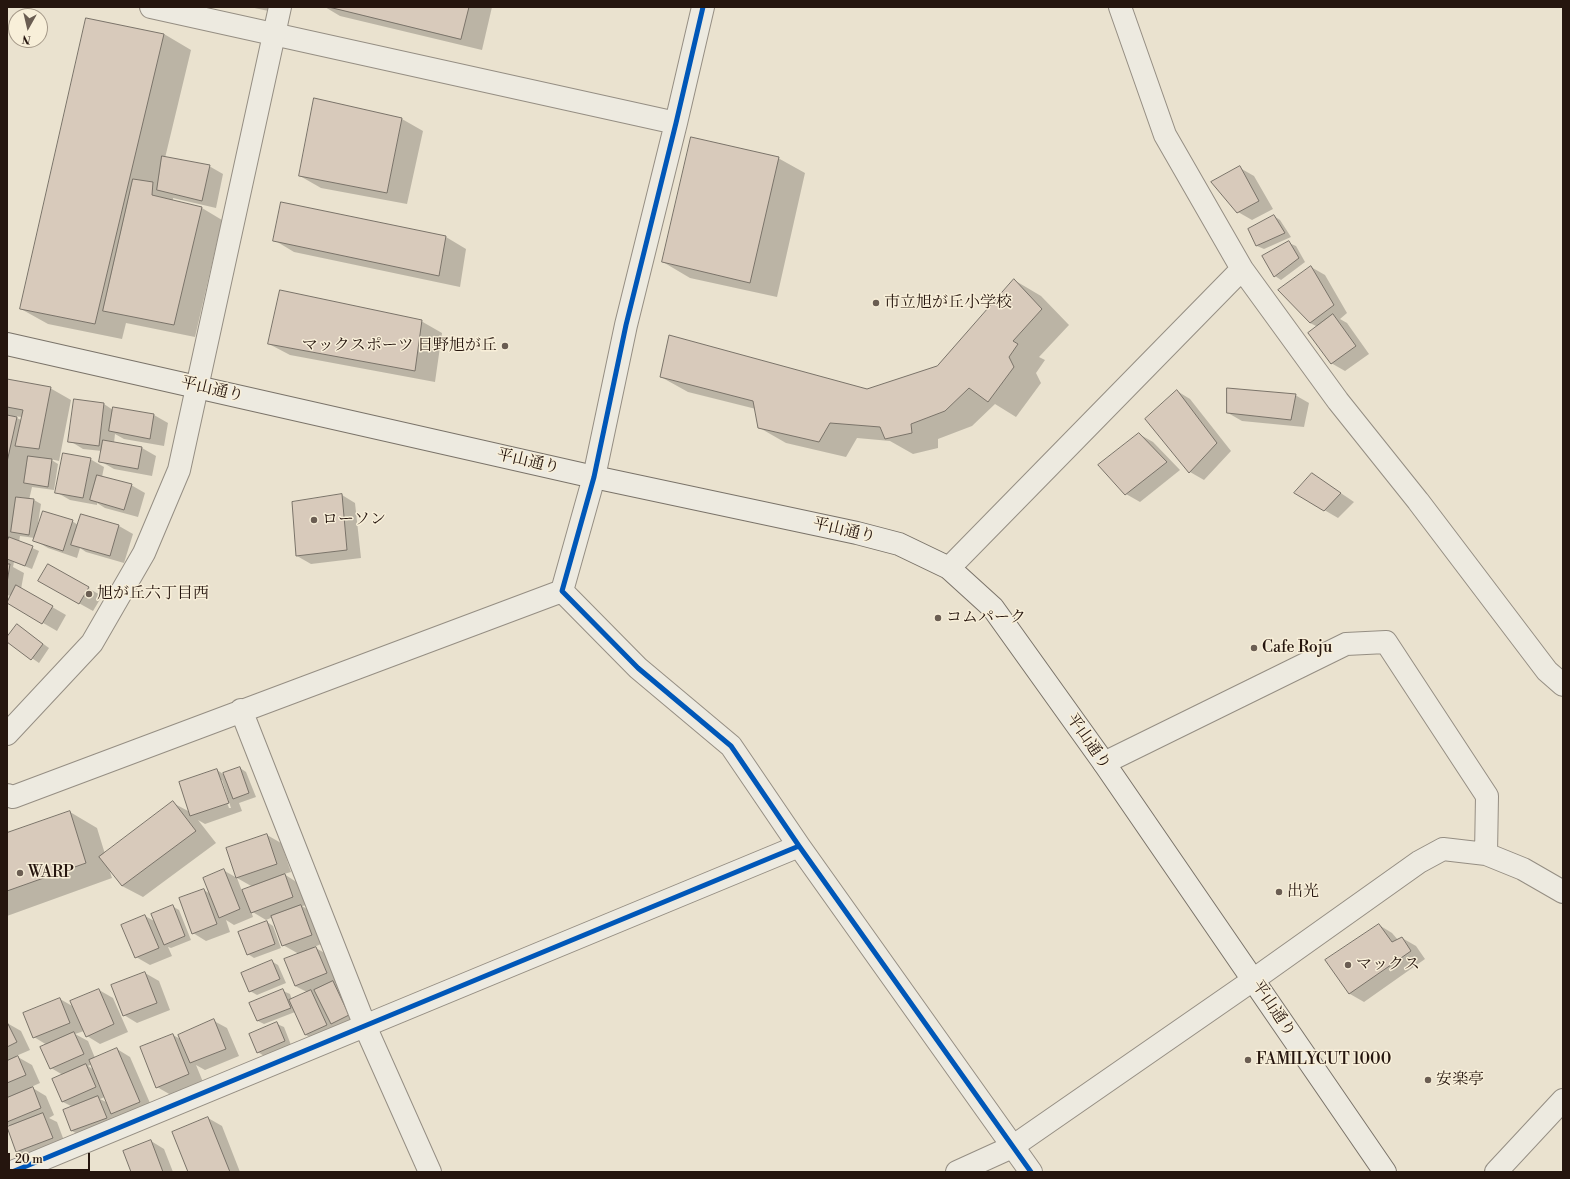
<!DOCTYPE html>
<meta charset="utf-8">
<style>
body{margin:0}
#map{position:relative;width:1570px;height:1179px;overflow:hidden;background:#eae2cf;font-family:"Libre Bodoni",serif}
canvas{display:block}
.frame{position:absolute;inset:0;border:8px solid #25150e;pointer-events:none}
.north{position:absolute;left:8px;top:8px;width:40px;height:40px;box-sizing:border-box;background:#f8efd9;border:1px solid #a49888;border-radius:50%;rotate:188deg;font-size:11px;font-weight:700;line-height:16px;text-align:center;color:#25150e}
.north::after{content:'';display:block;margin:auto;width:14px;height:18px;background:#6a5d52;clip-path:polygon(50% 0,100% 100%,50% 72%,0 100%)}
.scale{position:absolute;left:8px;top:1153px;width:82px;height:18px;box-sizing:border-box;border:2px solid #25150e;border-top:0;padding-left:5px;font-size:12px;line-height:14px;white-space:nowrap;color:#25150e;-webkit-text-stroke:3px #f8efd9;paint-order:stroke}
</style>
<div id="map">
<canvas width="1570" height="1179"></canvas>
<div class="frame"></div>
<div class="north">N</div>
<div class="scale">20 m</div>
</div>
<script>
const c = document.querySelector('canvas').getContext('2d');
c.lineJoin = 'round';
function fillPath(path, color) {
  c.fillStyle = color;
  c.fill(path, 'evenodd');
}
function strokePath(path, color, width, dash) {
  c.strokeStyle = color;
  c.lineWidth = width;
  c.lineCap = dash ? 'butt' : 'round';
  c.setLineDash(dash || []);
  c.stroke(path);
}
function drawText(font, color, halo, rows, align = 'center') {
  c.font = font + ' "Libre Bodoni","Noto Serif JP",serif';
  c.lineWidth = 3;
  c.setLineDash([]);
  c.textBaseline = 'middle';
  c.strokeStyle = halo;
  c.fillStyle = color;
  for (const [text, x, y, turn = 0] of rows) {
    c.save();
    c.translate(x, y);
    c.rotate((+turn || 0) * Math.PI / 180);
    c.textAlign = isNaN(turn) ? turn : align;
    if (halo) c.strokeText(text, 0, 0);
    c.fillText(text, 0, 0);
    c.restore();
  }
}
const shadow = new Path2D(`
 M 250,7 L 274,7 L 273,12 Z
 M 325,7 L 492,7 L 482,50 L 340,16 Z
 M 164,34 L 191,50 L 165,158 L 209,166 L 223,174 L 216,208 L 173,198 L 173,201 L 202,208 L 222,220 L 195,337 L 126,323 L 122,339 L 48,324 L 21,309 Z
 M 314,100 L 402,119 L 423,131 L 407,204 L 321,188 L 300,176 Z
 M 778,158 L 805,173 L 777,297 L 690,278 L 663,262 Z
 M 1240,168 L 1254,176 L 1273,209 L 1252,220 L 1238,212 Z
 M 1274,216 L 1280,220 L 1291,237 L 1264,249 L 1257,246 L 1249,230 Z
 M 446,237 L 466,249 L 460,287 L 294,252 L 274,240 Z
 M 1289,243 L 1296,246 L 1305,262 L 1281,280 L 1275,276 L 1263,256 Z
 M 1311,267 L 1325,275 L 1347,313 L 1340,319 L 1347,323 L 1369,354 L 1345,371 L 1331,363 L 1318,327 L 1310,323 Z
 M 1014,280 L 1041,296 L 1069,325 L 1039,357 L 1045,360 L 1036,373 L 1041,383 L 1016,417 L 995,404 L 972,426 L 938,439 L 938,448 L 913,454 L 890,441 L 857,438 L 846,457 L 786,443 L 758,427 L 756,409 L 688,392 L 661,377 L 867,390 L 938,366 Z
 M 421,321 L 442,333 L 435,382 L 290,355 L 269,344 Z
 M 7,380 L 50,388 L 71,400 L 59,461 L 50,459 L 58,464 L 54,490 L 32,487 L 29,500 L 34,500 L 41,504 L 37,530 L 72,521 L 78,525 L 81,515 L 119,526 L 133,534 L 124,563 L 86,552 L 80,548 L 77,558 L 48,548 L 34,540 L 35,538 L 20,536 L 19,542 L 39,551 L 32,569 L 14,562 L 13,567 L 24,573 L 21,589 L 66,615 L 57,631 L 7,602 L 11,596 L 7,595 ZM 13,416 L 22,417 L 21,420 Z
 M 1177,391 L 1190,399 L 1231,451 L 1204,480 L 1190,472 L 1147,419 Z
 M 1295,395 L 1309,403 L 1304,427 L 1242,421 L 1228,413 Z
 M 75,401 L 104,404 L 113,410 L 114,408 L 154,415 L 168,423 L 164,446 L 124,439 L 115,434 L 114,443 L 142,448 L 156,456 L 152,476 L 114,469 L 100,461 L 102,451 L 83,449 L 70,441 Z
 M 1139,434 L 1153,442 L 1180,470 L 1140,502 L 1126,494 L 1100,465 Z
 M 90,459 L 104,467 L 102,477 L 131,485 L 145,493 L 138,517 L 105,508 L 97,503 L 97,505 L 70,500 L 56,492 Z
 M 1326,483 L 1354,502 L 1338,518 L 1295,493 Z
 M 342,495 L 355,503 L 361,558 L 311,564 L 297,556 Z
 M 39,581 L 88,588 L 102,596 L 93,611 Z
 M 17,625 L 49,648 L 39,663 L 7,641 Z
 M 240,768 L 246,772 L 256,797 L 239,803 L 242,811 L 205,824 L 198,820 L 216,843 L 143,897 L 122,886 L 109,869 L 112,878 L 7,916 L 7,834 L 70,812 L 97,828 L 105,854 L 173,803 L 190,812 L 217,770 L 223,774 ZM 219,780 L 222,780 L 231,808 L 229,808 Z
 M 267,835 L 281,843 L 291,872 L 284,874 L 298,883 L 307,905 L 302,906 L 315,914 L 326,942 L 314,947 L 330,956 L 340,981 L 335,983 L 339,986 L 355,1019 L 320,1043 L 306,1035 L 295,1012 L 264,1024 L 258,1021 L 283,991 L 290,994 L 292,1000 L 307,992 L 295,986 L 299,954 L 283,945 L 273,917 L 266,920 L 251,911 L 253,917 L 234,925 L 226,920 L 230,932 L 206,941 L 193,933 L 204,890 L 210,894 L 223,870 L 237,878 L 242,891 L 253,887 L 237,878 Z
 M 172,906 L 179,910 L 191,940 L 171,948 L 168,947 L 172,956 L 150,965 L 136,957 L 145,916 L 156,922 Z
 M 267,922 L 273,926 L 281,948 L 254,958 L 248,954 Z
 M 1379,925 L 1392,933 L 1398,940 L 1402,938 L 1416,946 L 1425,959 L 1364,1002 L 1350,994 L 1326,960 Z
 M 271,961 L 278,965 L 286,983 L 257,995 L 250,991 Z
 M 145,973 L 159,981 L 170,1010 L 137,1023 L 124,1015 Z
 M 99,990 L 113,998 L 128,1032 L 100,1044 L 87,1036 L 84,1031 L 75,1034 L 88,1041 L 95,1058 L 117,1049 L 130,1057 L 153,1110 L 126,1121 L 116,1116 L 120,1125 L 86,1139 L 72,1131 L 64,1111 L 73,1107 L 63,1102 L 63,1075 L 51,1068 L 47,1045 L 34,1037 L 60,999 L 74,1007 ZM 92,1064 L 94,1070 L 88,1066 ZM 105,1097 L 108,1103 L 100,1099 Z
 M 214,1021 L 227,1028 L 239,1056 L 205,1070 L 196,1065 L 203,1082 L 171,1095 L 157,1087 L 173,1035 L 182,1040 Z
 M 7,1023 L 21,1031 L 30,1050 L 16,1056 L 32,1065 L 40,1083 L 31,1087 L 46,1096 L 54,1115 L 49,1118 L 57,1122 L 66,1146 L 31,1160 L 17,1152 L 8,1128 L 11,1126 L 7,1124 Z
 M 277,1024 L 284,1027 L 291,1045 L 264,1056 L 258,1052 Z
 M 208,1118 L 222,1126 L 240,1172 L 189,1172 Z
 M 151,1141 L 164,1149 L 173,1172 L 132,1172 Z`);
const building = new Path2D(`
 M 329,7 L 469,7 L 461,39 Z
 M 86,18 L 164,34 L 95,324 L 20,309 Z
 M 314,98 L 402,118 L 387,193 L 299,176 Z
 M 691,137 L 779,157 L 750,283 L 662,262 Z
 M 162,156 L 210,165 L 202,201 L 157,190 Z
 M 1240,166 L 1259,201 L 1237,213 L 1211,182 Z
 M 133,179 L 153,182 L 152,195 L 202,207 L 174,325 L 103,311 Z
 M 281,202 L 446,236 L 439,276 L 273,241 Z
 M 1274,215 L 1285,233 L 1256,246 L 1248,229 Z
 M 1289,241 L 1299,258 L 1274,277 L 1262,256 Z
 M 1311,266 L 1334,305 L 1310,323 L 1278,290 Z
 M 1014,279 L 1042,309 L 1013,341 L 1018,344 L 1009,357 L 1014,367 L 988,402 L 969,388 L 945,411 L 911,424 L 912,433 L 885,439 L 880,427 L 830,423 L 819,442 L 758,428 L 753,401 L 660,377 L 669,335 L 867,389 L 937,366 Z
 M 280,290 L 422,320 L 415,371 L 268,344 Z
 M 1333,314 L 1356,346 L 1331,364 L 1308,333 Z
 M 7,379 L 51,387 L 39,449 L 15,446 L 23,410 L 7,407 Z
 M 1227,388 L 1296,394 L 1291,420 L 1227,413 Z
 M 1177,390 L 1217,443 L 1189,473 L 1145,419 Z
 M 74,399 L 104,403 L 99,446 L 68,442 Z
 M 113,407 L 154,414 L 150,439 L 109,431 Z
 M 7,415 L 17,417 L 7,462 Z
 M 1139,433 L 1167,462 L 1125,495 L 1098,465 Z
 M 103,440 L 142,447 L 138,469 L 99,462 Z
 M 63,453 L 91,458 L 83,498 L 55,493 Z
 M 28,456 L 52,459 L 48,487 L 24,483 Z
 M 1312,473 L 1341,493 L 1324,511 L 1294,493 Z
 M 97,475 L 132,484 L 124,510 L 90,500 Z
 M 342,494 L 347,550 L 296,556 L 292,502 Z
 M 16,497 L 34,499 L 29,535 L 11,532 Z
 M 43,511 L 73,520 L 63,551 L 33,541 Z
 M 81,514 L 119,525 L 110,556 L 71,545 Z
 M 9,537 L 33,546 L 25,566 L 7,559 L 7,542 Z
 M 7,564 L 10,564 L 7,583 Z
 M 48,564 L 89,587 L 79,604 L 38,581 Z
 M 16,585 L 53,606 L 42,624 L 7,603 Z
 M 17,624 L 43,644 L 31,660 L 7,642 L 7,637 Z
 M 240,767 L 249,793 L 233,799 L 223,773 Z
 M 217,769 L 229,803 L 190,816 L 179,782 Z
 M 173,801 L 196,831 L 122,886 L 99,857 Z
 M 70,811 L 86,863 L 7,891 L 7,833 Z
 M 267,834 L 277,864 L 236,878 L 226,848 Z
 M 224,869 L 240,909 L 219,918 L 203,878 Z
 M 285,874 L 293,897 L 251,913 L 242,890 Z
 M 204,889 L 217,924 L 192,934 L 179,898 Z
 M 173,905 L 185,936 L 164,945 L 151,914 Z
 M 301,905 L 312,935 L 282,946 L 271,916 Z
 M 145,915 L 159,948 L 135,958 L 121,925 Z
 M 267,921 L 275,944 L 247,955 L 238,932 Z
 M 1379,924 L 1392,942 L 1402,937 L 1411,951 L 1349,994 L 1325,960 Z
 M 316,947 L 327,973 L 295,986 L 284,959 Z
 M 272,960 L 280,979 L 249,992 L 241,973 Z
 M 145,972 L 157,1003 L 123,1016 L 111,985 Z
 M 333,981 L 349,1015 L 331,1024 L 314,990 Z
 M 99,989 L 114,1024 L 86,1037 L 70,1001 Z
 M 283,989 L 291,1008 L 257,1021 L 249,1003 Z
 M 311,990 L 327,1025 L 305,1035 L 289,1000 Z
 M 60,998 L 70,1023 L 33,1038 L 23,1013 Z
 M 214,1019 L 226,1049 L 190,1063 L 178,1035 Z
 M 7,1022 L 17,1042 L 7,1047 Z
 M 277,1022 L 285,1041 L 257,1053 L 249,1034 Z
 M 74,1032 L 84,1054 L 50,1069 L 40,1047 Z
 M 173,1034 L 189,1074 L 156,1088 L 140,1047 Z
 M 117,1048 L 140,1102 L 111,1114 L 89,1060 Z
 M 18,1056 L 26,1075 L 7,1083 L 7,1061 Z
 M 86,1064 L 96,1087 L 62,1102 L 52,1079 Z
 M 33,1087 L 41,1108 L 7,1122 L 7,1098 Z
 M 98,1096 L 107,1118 L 71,1131 L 63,1110 Z
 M 43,1113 L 53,1138 L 16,1152 L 7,1127 Z
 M 208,1117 L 230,1172 L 188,1172 L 172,1132 Z
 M 151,1140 L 163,1172 L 131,1172 L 123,1151 Z`);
const minor = new Path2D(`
 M 151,7 L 676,123
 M 703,7 L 676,123 L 626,325 L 594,477 L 562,591 L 638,668 L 731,746 L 799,846 L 1031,1172
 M 1120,7 L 1165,135 L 1242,269 L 1338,401 L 1418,501 L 1547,671 L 1563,685
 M 949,568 L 1242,269
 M 241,710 L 365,1026 L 430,1172
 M 1104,763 L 1346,644 L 1386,642 L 1487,796 L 1486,854
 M 7,795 L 13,797 L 562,591
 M 1253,980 L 1419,862 L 1443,849 L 1486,854 L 1523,869 L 1563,892
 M 12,1172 L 799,846
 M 1496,1172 L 1563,1100`);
const tertiary = new Path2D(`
 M 7,734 L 92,643 L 144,553 L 179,470 L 280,7
 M 957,1172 L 1012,1147 L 1253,980`);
const secondary = new Path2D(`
 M 7,344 L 594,477 L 857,533 L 899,544 L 949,568 L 993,608 L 1104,763 L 1385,1172`);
const cycleway = new Path2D(`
 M 703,7 L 676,123 L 626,325 L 594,477 L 562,591 L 638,668 L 731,746 L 799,846 L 1031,1172
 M 12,1172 L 799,846`);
const markers = [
 [876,303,4,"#6a5d52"],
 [505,346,4,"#6a5d52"],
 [314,520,4,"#6a5d52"],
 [89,594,4,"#6a5d52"],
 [938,618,4,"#6a5d52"],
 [1254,648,4,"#6a5d52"],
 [20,873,4,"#6a5d52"],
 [1279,892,4,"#6a5d52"],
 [1348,965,4,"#6a5d52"],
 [1248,1060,4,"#6a5d52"],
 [1428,1080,4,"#6a5d52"]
];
const poiNames = [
 ["市立旭が丘小学校",884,303],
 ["マックスポーツ 日野旭が丘",497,346,"right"],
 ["ローソン",322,520],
 ["旭が丘六丁目西",97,594],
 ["コムパーク",946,618],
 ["Cafe Roju",1262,648],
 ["WARP",28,873],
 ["出光",1287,892],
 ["マックス",1356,965],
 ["FAMILYCUT 1000",1256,1060],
 ["安楽亭",1436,1080]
];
const streetNames = [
 ["平山通り",212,390,13],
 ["平山通り",528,462,13],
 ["平山通り",844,531,13],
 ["平山通り",1088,742,55],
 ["平山通り",1273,1009,56]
];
fillPath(shadow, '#0003');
fillPath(building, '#d8cabb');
strokePath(building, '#7a7369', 1);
strokePath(minor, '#958e83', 24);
strokePath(tertiary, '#958e83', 24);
strokePath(secondary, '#7a7369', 24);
strokePath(minor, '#edeae0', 22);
strokePath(tertiary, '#edeae0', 22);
strokePath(secondary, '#edeae0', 22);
strokePath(cycleway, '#0057b8', 5);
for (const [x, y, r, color] of markers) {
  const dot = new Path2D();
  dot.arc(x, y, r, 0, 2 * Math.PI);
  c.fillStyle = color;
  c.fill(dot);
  strokePath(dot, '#f8efd9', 1.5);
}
drawText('16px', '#25150e', '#f8efd9', poiNames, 'left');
drawText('16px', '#25150e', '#f8efd9', streetNames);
</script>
